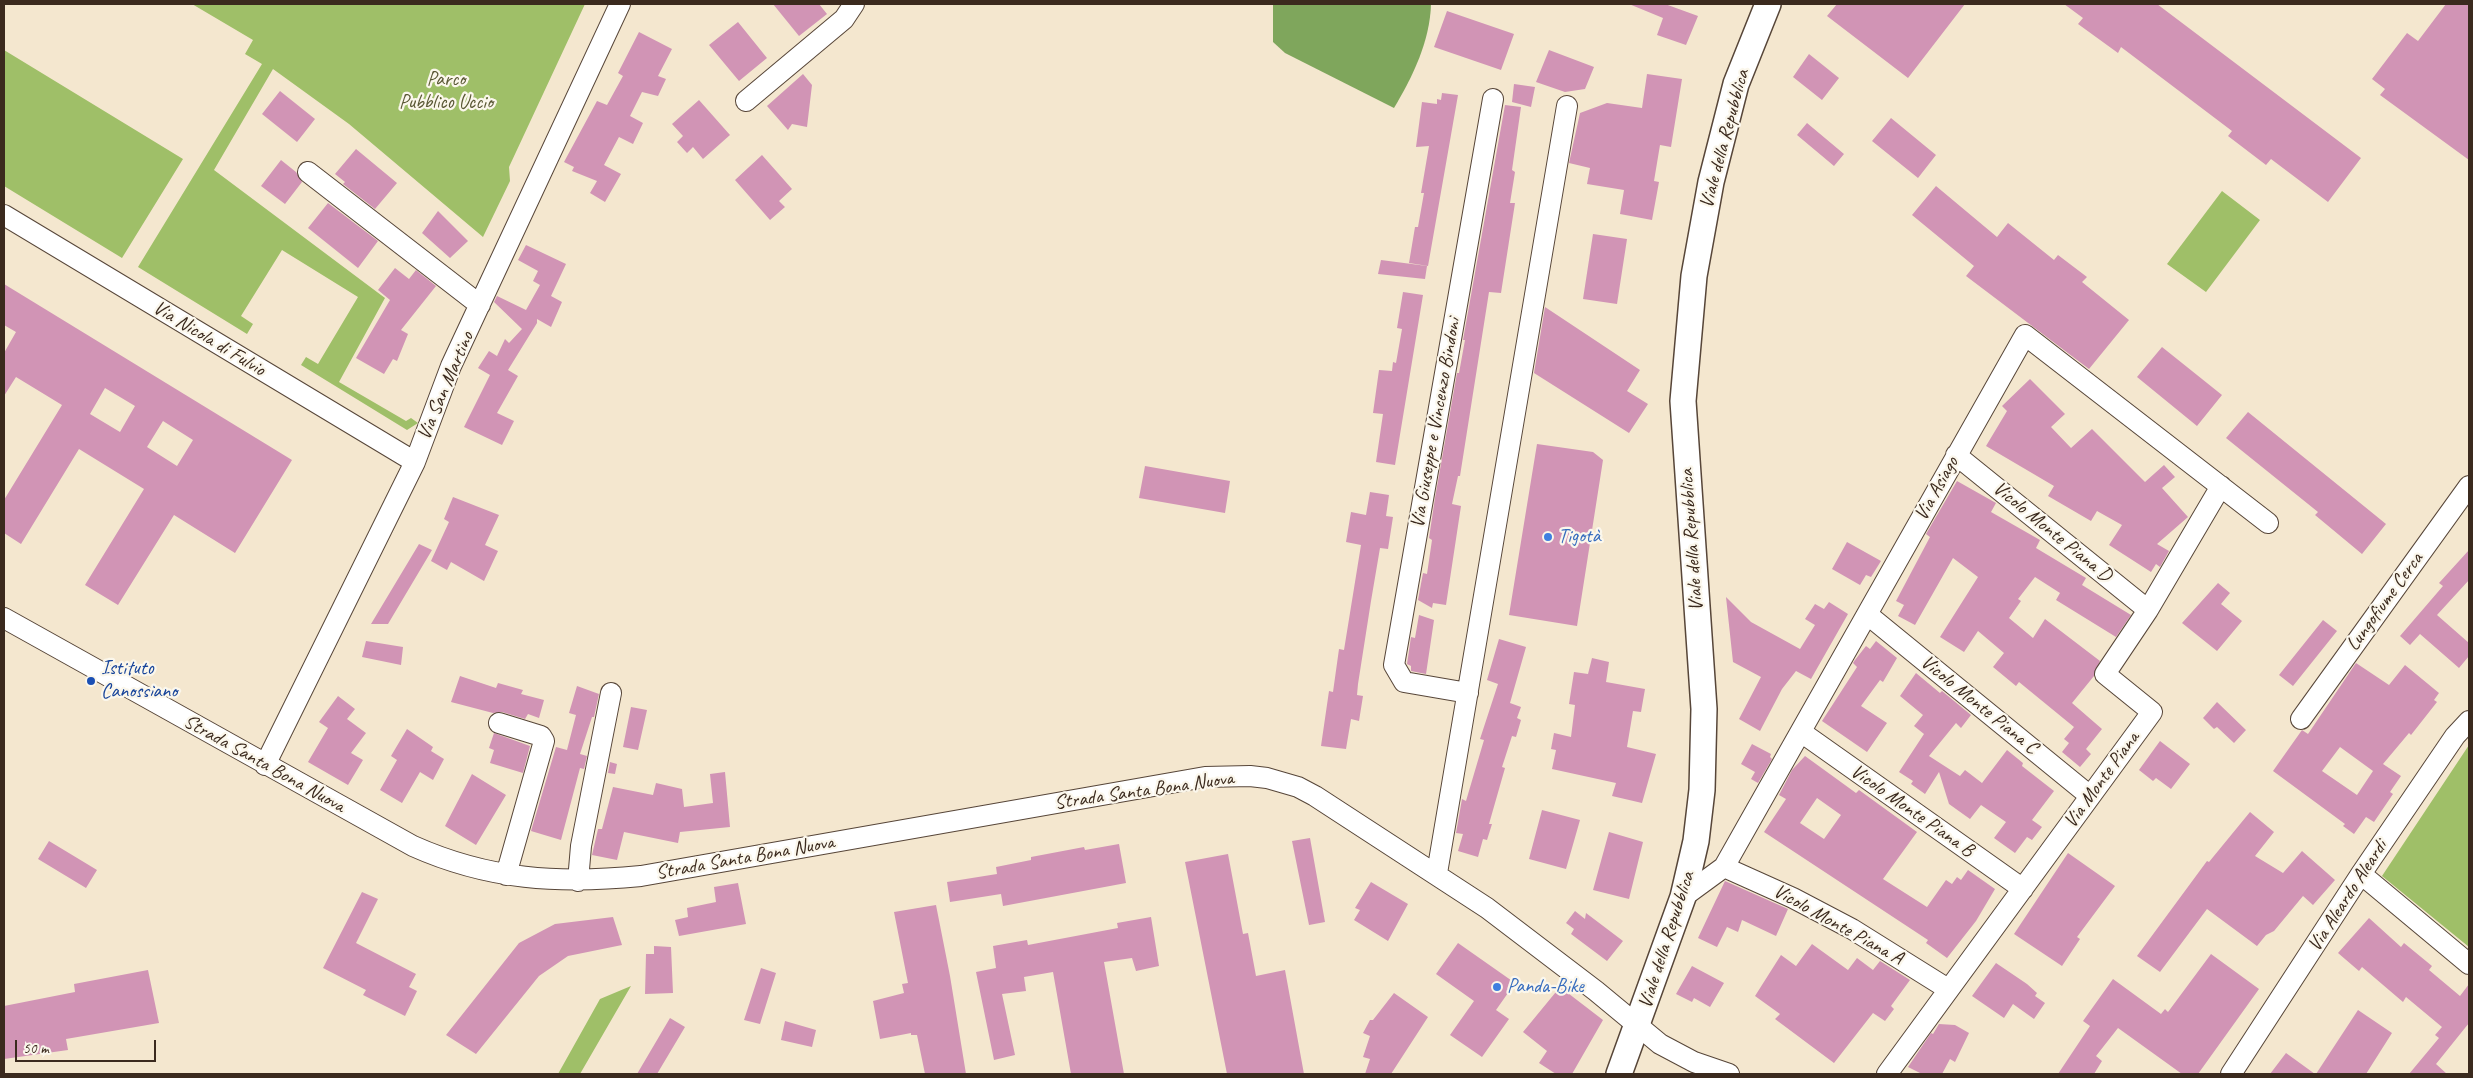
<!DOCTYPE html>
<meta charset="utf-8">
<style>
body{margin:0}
#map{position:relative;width:2473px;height:1078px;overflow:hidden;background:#f4e7cf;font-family:Caveat,sans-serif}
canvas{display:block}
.frame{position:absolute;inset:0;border:5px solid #3b2a1e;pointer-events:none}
.scale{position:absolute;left:15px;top:1040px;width:141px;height:22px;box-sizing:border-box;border:2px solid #3b2a1e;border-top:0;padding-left:6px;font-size:15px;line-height:18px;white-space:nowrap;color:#3b2a1e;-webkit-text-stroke:4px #fbf7ec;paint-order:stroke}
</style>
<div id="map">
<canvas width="2473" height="1078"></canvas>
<div class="frame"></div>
<div class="scale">50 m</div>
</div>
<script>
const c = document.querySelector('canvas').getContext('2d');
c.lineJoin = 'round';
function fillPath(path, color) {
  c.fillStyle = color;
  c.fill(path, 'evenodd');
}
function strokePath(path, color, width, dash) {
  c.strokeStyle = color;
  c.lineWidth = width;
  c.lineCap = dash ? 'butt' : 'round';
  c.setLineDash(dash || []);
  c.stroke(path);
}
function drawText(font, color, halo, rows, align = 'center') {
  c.font = font + ' Caveat,sans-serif';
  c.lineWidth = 4.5;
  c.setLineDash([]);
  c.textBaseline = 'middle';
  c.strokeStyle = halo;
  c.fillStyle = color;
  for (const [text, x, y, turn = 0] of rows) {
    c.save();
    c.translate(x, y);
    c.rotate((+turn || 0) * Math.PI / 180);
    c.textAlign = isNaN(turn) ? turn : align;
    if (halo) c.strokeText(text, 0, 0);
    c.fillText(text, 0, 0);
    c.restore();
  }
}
const green = new Path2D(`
 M 192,4 L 585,4 L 509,167 L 510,181 L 483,237 L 349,124 L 273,69 L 214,170 L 385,298 L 339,382 L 406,421 L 411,418 L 418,423 L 407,430 L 301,365 L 306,357 L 318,364 L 358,297 L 282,250 L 241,316 L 253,324 L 247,334 L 138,267 L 262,64 L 245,54 L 253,40 Z
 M 4,50 L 183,159 L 122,258 L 4,186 Z
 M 2222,191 L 2260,220 L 2206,292 L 2167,264 Z
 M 2469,745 L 2469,947 L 2382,876 Z
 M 631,986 L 580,1074 L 558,1074 L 600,999 Z`);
const forest = new Path2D(`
 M 1273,4 L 1431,4 C 1430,41 1413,76 1394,108 L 1285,53 L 1273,42 Z`);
const building = new Path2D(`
 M 773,4 L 819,4 L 827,14 L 799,36 Z
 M 1629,4 L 1665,4 L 1698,16 L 1686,45 L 1657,35 L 1663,18 Z
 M 1837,4 L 1965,4 L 1908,78 L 1827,16 Z
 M 2064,4 L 2157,4 L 2361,158 L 2328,202 L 2271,159 L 2266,165 L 2228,136 L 2232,131 L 2121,47 L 2118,53 L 2078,24 L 2083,18 Z
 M 2446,4 L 2469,4 L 2469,160 L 2380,95 L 2385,89 L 2372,79 L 2407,33 L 2418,41 Z
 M 1447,11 L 1514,34 L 1501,70 L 1434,47 Z
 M 738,22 L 767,58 L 739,81 L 709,45 Z
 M 639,32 L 672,49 L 658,76 L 666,79 L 658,96 L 642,92 L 630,116 L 643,123 L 633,144 L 619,137 L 604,165 L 621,174 L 605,202 L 590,193 L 597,181 L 572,171 L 574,167 L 564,162 L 597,101 L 607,105 L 623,76 L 618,73 Z
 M 1549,50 L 1594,67 L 1585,89 L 1565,92 L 1536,82 Z
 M 1809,54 L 1839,78 L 1822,100 L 1793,77 Z
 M 803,74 L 812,85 L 807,127 L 792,124 L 788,130 L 767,106 Z
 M 1647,74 L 1682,79 L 1671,147 L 1660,145 L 1654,181 L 1659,182 L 1652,220 L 1620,214 L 1624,190 L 1587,184 L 1590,168 L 1569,163 L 1580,113 L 1607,103 L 1642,108 Z
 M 1514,84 L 1535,87 L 1531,107 L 1512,102 Z
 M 280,91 L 315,119 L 297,142 L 262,114 Z
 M 1442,93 L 1458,95 L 1428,266 L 1409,263 L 1415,227 L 1418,227 L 1424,193 L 1421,193 L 1429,146 L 1416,147 L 1422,102 L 1437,104 L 1437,99 L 1441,100 Z
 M 699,100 L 730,135 L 703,159 L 693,147 L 687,153 L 677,142 L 683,136 L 672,124 Z
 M 1505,105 L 1521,107 L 1512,170 L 1515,172 L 1510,203 L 1515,203 L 1501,293 L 1489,292 L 1460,476 L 1458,476 L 1452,504 L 1461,506 L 1446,605 L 1433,603 L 1432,608 L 1418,600 L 1423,573 L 1427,574 L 1432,540 L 1429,538 L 1435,498 L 1457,373 L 1459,373 L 1465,340 L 1463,340 Z
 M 1891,118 L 1936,155 L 1918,178 L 1872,141 Z
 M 1807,123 L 1844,154 L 1834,166 L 1797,135 Z
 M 356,149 L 397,183 L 375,209 L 343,184 L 345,182 L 335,174 Z
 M 762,155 L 792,189 L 779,201 L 785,207 L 770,220 L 735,180 Z
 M 281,160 L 296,172 L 302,182 L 285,204 L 261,186 Z
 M 1936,186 L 1997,237 L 2008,223 L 2054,260 L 2058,255 L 2087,277 L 2082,282 L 2129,320 L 2089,369 L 1966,276 L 1974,266 L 1912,215 Z
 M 328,203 L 378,241 L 358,268 L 308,228 Z
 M 438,211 L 468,241 L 450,258 L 422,233 Z
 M 1593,234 L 1627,239 L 1617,304 L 1583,299 Z
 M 526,245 L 566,264 L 551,296 L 562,302 L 551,327 L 537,319 L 537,323 L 508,370 L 518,376 L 497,413 L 514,421 L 502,445 L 464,427 L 490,375 L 478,368 L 489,351 L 497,356 L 505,339 L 509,343 L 522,329 L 494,302 L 497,296 L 526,310 L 540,285 L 533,281 L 538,271 L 518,260 Z
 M 1381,260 L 1427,266 L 1425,279 L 1378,274 Z
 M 395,268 L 409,279 L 416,270 L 436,286 L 401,330 L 408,334 L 397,361 L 393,359 L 384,374 L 356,358 L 390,300 L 378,290 Z
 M 4,284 L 292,460 L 235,553 L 174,515 L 118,605 L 85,585 L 144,489 L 79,449 L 21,544 L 4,533 L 4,500 L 62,405 L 16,377 L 4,396 L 4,353 L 16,332 L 4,325 ZM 105,388 L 135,406 L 120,432 L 90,414 ZM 163,421 L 193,440 L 177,466 L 147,447 Z
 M 1403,292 L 1423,295 L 1395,465 L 1376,462 L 1383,414 L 1373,413 L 1379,370 L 1392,371 L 1393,362 L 1396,363 L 1402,329 L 1397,328 Z
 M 1545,307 L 1640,370 L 1627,391 L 1648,404 L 1629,433 L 1534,373 Z
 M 2162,347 L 2222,395 L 2197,426 L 2137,377 Z
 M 2030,379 L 2065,414 L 2051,427 L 2071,448 L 2092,429 L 2145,482 L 2164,465 L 2175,477 L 2162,488 L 2188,517 L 2157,544 L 2169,551 L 2160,567 L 2156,564 L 2151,572 L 2109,545 L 2122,525 L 2097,511 L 2091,521 L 2048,496 L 2054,486 L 1986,446 L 2007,411 L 2002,406 Z
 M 2248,412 L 2386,524 L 2362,554 L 2315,515 L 2318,512 L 2226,438 Z
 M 1537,444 L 1593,452 L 1603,460 L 1577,626 L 1509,615 Z
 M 1145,466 L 1230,481 L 1225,513 L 1139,498 Z
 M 1957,481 L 1996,503 L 1991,512 L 2040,540 L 2036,548 L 2086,578 L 2082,585 L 2131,615 L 2116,637 L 2056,600 L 2060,593 L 2035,577 L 2018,599 L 2021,601 L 2009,618 L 2033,638 L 2045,619 L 2100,661 L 2094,676 L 2072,703 L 2102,729 L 2086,749 L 2091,754 L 2080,767 L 2062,752 L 2069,743 L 2064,739 L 2074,727 L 2019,682 L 2016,686 L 1993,667 L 2004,653 L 1978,631 L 1964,652 L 1940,637 L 1978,577 L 1953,558 L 1915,625 L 1898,616 L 1904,605 L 1896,601 L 1930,537 L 1926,534 Z
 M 1370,492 L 1389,495 L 1386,516 L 1393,517 L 1388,549 L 1380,548 L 1371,601 L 1358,684 L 1357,695 L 1363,696 L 1359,721 L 1351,719 L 1346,749 L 1321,746 L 1329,691 L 1333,692 L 1339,649 L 1344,650 L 1361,545 L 1346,542 L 1351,512 L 1366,515 Z
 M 453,497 L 499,515 L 485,545 L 498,551 L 484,581 L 451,562 L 447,570 L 431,561 L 449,522 L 444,519 Z
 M 1847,542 L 1881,561 L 1871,577 L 1866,575 L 1860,585 L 1832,569 Z
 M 419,544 L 432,550 L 388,624 L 371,624 Z
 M 2469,550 L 2469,580 L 2437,615 L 2469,643 L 2469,656 L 2459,668 L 2420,634 L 2410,645 L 2400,636 L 2443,586 L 2439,583 Z
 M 2218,583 L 2230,593 L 2221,604 L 2242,621 L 2217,651 L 2182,623 Z
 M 1726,597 L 1751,622 L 1800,649 L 1815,625 L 1805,619 L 1815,604 L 1824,609 L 1829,602 L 1848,614 L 1811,679 L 1796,671 L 1782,689 L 1760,731 L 1739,719 L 1761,677 L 1733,662 Z
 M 1419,615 L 1434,620 L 1426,674 L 1411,671 L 1411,666 L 1407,664 L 1411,637 L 1415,638 Z
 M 2323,620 L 2337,631 L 2293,686 L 2279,675 Z
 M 1499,639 L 1526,647 L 1510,703 L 1521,707 L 1517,718 L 1521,720 L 1516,737 L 1512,736 L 1502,767 L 1505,768 L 1489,824 L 1492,824 L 1487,840 L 1483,839 L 1478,857 L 1458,851 L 1463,834 L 1456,833 L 1462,799 L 1466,801 L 1484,740 L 1480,739 L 1498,684 L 1487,680 Z
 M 366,641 L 403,647 L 401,665 L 362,657 Z
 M 1876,641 L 1897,658 L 1883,682 L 1880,680 L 1861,706 L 1887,723 L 1867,752 L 1822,721 L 1857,667 L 1853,663 L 1855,660 L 1866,646 L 1870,649 Z
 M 1592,658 L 1609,662 L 1606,682 L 1645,689 L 1641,712 L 1633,711 L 1627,747 L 1656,754 L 1642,803 L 1612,796 L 1616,783 L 1552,769 L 1556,750 L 1551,749 L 1554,733 L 1571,737 L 1575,705 L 1569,704 L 1574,672 L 1588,674 Z
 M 2356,663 L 2389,685 L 2405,665 L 2439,693 L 2434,700 L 2437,702 L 2411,735 L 2409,733 L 2383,764 L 2401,776 L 2390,792 L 2393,794 L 2374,822 L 2366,817 L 2354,834 L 2343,826 L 2345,824 L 2273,771 L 2302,730 L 2308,734 ZM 2340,747 L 2373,771 L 2357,795 L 2322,771 Z
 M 1916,673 L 1940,693 L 1942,691 L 1971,715 L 1961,728 L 1956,723 L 1929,756 L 1960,776 L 1965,770 L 1982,783 L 2007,750 L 2023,763 L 2022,766 L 2054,791 L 2032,820 L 2042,827 L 2032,840 L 2027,837 L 2015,853 L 1994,838 L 2006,822 L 1981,805 L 1970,819 L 1949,804 L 1939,772 L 1925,794 L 1911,784 L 1913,781 L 1899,772 L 1924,734 L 1914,726 L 1923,715 L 1900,696 Z
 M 460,676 L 496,688 L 498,683 L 523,690 L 521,694 L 544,700 L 539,718 L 528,714 L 525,719 L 502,712 L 493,713 L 451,702 Z
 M 577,686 L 599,694 L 594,717 L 592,717 L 580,754 L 587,756 L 584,769 L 580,768 L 561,840 L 531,831 L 556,747 L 567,750 L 576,715 L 569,713 Z
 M 338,696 L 355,709 L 347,719 L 366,733 L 351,753 L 363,760 L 348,785 L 308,762 L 328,728 L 319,722 Z
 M 2217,702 L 2246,730 L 2234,743 L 2217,727 L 2214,729 L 2203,718 Z
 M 631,707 L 647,710 L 638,750 L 623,747 Z
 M 407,729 L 433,747 L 431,751 L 444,759 L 433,780 L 420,772 L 402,803 L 380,790 L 397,760 L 391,756 Z
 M 494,733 L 530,746 L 523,773 L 490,763 L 494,750 L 489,748 Z
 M 2160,741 L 2190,764 L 2171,789 L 2156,778 L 2153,781 L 2139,770 Z
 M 1752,744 L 1771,754 L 1770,757 L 1772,759 L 1758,783 L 1751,779 L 1755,772 L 1741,764 Z
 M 1805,756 L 1856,793 L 1859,790 L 1917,832 L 1883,879 L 1927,907 L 1946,880 L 1952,884 L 1957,877 L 1961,880 L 1968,870 L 1995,889 L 1976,921 L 1947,958 L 1926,943 L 1928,940 L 1764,832 L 1786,799 L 1779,795 L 1792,770 ZM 1817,798 L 1841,815 L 1824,839 L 1800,823 Z
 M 610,762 L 617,764 L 615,774 L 608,773 Z
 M 725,772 L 730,827 L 680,832 L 678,843 L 624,832 L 617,860 L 592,855 L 598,829 L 602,829 L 613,787 L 653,795 L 656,783 L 682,789 L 684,807 L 713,803 L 710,774 Z
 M 472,774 L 506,795 L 476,845 L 445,826 Z
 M 1542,810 L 1580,820 L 1566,869 L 1529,859 Z
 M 2250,812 L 2274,832 L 2255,856 L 2283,873 L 2302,851 L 2335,880 L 2313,905 L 2303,896 L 2274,931 L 2266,935 L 2257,946 L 2207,909 L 2160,972 L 2137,956 L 2207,861 L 2209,862 Z
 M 1609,832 L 1643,842 L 1629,899 L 1593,890 Z
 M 1310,838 L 1325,922 L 1309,925 L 1292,841 Z
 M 49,841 L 97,870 L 86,888 L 38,859 Z
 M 1119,844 L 1126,883 L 1003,906 L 1001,894 L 950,902 L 947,882 L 997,874 L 996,867 L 1031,860 L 1031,857 L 1084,847 L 1085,850 Z
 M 2068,853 L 2115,886 L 2077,937 L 2080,939 L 2062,966 L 2014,934 Z
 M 1228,854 L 1243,934 L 1248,933 L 1256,976 L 1285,970 L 1304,1074 L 1227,1074 L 1185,862 Z
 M 1725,881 L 1788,909 L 1776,936 L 1742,920 L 1738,932 L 1727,927 L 1717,947 L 1698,938 Z
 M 1371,882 L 1408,904 L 1388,941 L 1354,920 L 1360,910 L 1355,908 Z
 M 738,883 L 746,924 L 679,936 L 675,920 L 688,917 L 687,908 L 716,902 L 714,887 Z
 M 362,892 L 378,899 L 356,943 L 416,974 L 409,987 L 417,991 L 405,1016 L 363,995 L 366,990 L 323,968 Z
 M 936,905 L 950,976 L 966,1074 L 925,1074 L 917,1035 L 911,1035 L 911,1033 L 880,1039 L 873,1001 L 904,993 L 902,984 L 908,983 L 894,912 Z
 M 1575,911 L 1585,919 L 1586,913 L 1623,941 L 1607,961 L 1571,934 L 1574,929 L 1566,923 Z
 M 613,917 L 622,945 L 568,956 L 539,976 L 476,1054 L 446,1035 L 519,943 L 555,924 Z
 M 1151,917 L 1159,966 L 1136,971 L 1132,958 L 1104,962 L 1124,1074 L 1071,1074 L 1053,972 L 1024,977 L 1026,991 L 1002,994 L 1015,1055 L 994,1060 L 976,972 L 996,968 L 993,946 L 1027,940 L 1028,945 L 1118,928 L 1117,923 Z
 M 2369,918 L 2401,947 L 2404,943 L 2432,966 L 2429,970 L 2460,996 L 2469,984 L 2469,1023 L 2436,1064 L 2447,1074 L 2409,1074 L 2439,1038 L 2435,1035 L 2442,1027 L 2406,997 L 2403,1002 L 2362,967 L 2359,971 L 2338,953 Z
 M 1458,943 L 1515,983 L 1496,1010 L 1509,1019 L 1482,1057 L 1450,1035 L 1474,1001 L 1436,974 Z
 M 1812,944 L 1848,970 L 1857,958 L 1873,970 L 1880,961 L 1910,980 L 1891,1006 L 1894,1009 L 1885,1021 L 1873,1013 L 1834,1063 L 1775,1019 L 1780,1014 L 1755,996 L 1781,955 L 1796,966 Z
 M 654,946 L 671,947 L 673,993 L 645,994 L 646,954 L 654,954 Z
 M 2211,954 L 2259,989 L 2198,1074 L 2182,1074 L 2118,1028 L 2096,1056 L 2102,1061 L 2094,1074 L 2058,1074 L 2090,1026 L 2083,1021 L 2113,979 L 2161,1014 L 2165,1009 L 2168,1012 Z
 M 1996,963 L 2027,984 L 2037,993 L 2035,996 L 2045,1003 L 2034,1019 L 2013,1004 L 2004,1018 L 1972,996 Z
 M 1692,966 L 1724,983 L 1710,1007 L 1694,998 L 1692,1002 L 1676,994 Z
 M 761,968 L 776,973 L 760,1024 L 744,1020 Z
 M 148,970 L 159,1023 L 66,1039 L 68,1050 L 4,1059 L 4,1006 L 75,992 L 74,984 Z
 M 1560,987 L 1603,1020 L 1572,1074 L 1556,1074 L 1539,1063 L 1547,1051 L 1523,1032 Z
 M 1394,993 L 1428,1017 L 1391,1074 L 1365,1074 L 1370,1059 L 1363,1057 L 1370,1036 L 1363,1033 L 1370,1020 L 1373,1020 Z
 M 2358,1010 L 2392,1033 L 2366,1074 L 2316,1074 Z
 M 670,1018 L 685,1027 L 657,1074 L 637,1074 Z
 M 785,1021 L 816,1030 L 812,1047 L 781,1040 Z
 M 1939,1024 L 1955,1025 L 1969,1033 L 1955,1062 L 1950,1059 L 1942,1074 L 1922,1074 L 1908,1067 L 1931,1033 L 1933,1034 Z
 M 2286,1053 L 2315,1074 L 2270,1074 Z`);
const minor = new Path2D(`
 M 746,101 L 844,19 L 854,4
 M 308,172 L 480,305
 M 4,215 L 415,462
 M 1956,455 L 2148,610
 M 1868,615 L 2090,796
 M 4,618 L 413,846 C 489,880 559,884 641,876 L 1205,777 L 1250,776 L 1267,778 L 1298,787 L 1315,796 L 1487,908 L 1596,991 L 1660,1044 L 1694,1062 L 1729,1074
 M 1468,693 L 1404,682 L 1394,665 L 1493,99
 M 2301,719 L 2469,486
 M 499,723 L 541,736 L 544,741 L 506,875
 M 1801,732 L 2023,889
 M 265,765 L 415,462 L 451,366 L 620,4
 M 1724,867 L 1793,898 L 1852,929 L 1948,989
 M 1437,873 L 1567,106
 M 2361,874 L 2469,964
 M 578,881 L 581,846 L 611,693
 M 1683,897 L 1724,867 L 2025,335 L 2268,523
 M 1887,1074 L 2152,712 L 2105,674 L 2148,610 L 2221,486
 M 2231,1074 L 2361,874 L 2455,736 L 2469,721`);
const major = new Path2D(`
 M 1619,1074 L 1683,897 L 1696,841 L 1702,790 L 1704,709 L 1683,401 L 1694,276 L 1711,182 L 1736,84 L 1768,4`);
const markers = [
 [1548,537,5,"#3f7fe0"],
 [91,681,5,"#1a4fb4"],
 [1497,987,5,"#3f7fe0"]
];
const parkNames = [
 ["Parco",446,80],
 ["Pubblico Uccio",446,103]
];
const streetNames = [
 ["Viale della Repubblica",1725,139,-75],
 ["Via Nicola di Fulvio",209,339,31],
 ["Via San Martino",446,386,-67],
 ["Via Giuseppe e Vincenzo Bindoni",1436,423,-80],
 ["Via Asiago",1937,489,-61],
 ["Vicolo Monte Piana D",2052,532,39],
 ["Viale della Repubblica",1692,540,-94],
 ["Lungofiume Cerca",2385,602,-54],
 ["Vicolo Monte Piana C",1979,705,39],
 ["Strada Santa Bona Nuova",264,764,29],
 ["Via Monte Piana",2102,780,-54],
 ["Strada Santa Bona Nuova",1144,791,-8],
 ["Vicolo Monte Piana B",1912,811,35],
 ["Strada Santa Bona Nuova",745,858,-10],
 ["Via Aleardo Aleardi",2348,896,-57],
 ["Vicolo Monte Piana A",1838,925,29],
 ["Viale della Repubblica",1667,940,-72]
];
const shopNames = [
 ["Tigotà",1558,537],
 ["Panda-Bike",1507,987]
];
const transitNames = [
 ["Istituto",101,669],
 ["Canossiano",101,692]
];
fillPath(green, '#9fbf68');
fillPath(forest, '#7fa65c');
fillPath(building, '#d194b5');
strokePath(minor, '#574639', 22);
strokePath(major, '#574639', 28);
strokePath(minor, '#fff', 20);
strokePath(major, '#fff', 25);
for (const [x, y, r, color] of markers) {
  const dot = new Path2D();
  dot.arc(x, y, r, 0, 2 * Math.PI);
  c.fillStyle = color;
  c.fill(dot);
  strokePath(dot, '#fbf7ec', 2);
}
drawText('20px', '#595734', '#fbf7ec', parkNames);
drawText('20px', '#3b2a1e', '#fbf7ec', streetNames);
drawText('20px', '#366cbe', '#fbf7ec', shopNames, 'left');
drawText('20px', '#164399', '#fbf7ec', transitNames, 'left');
</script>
